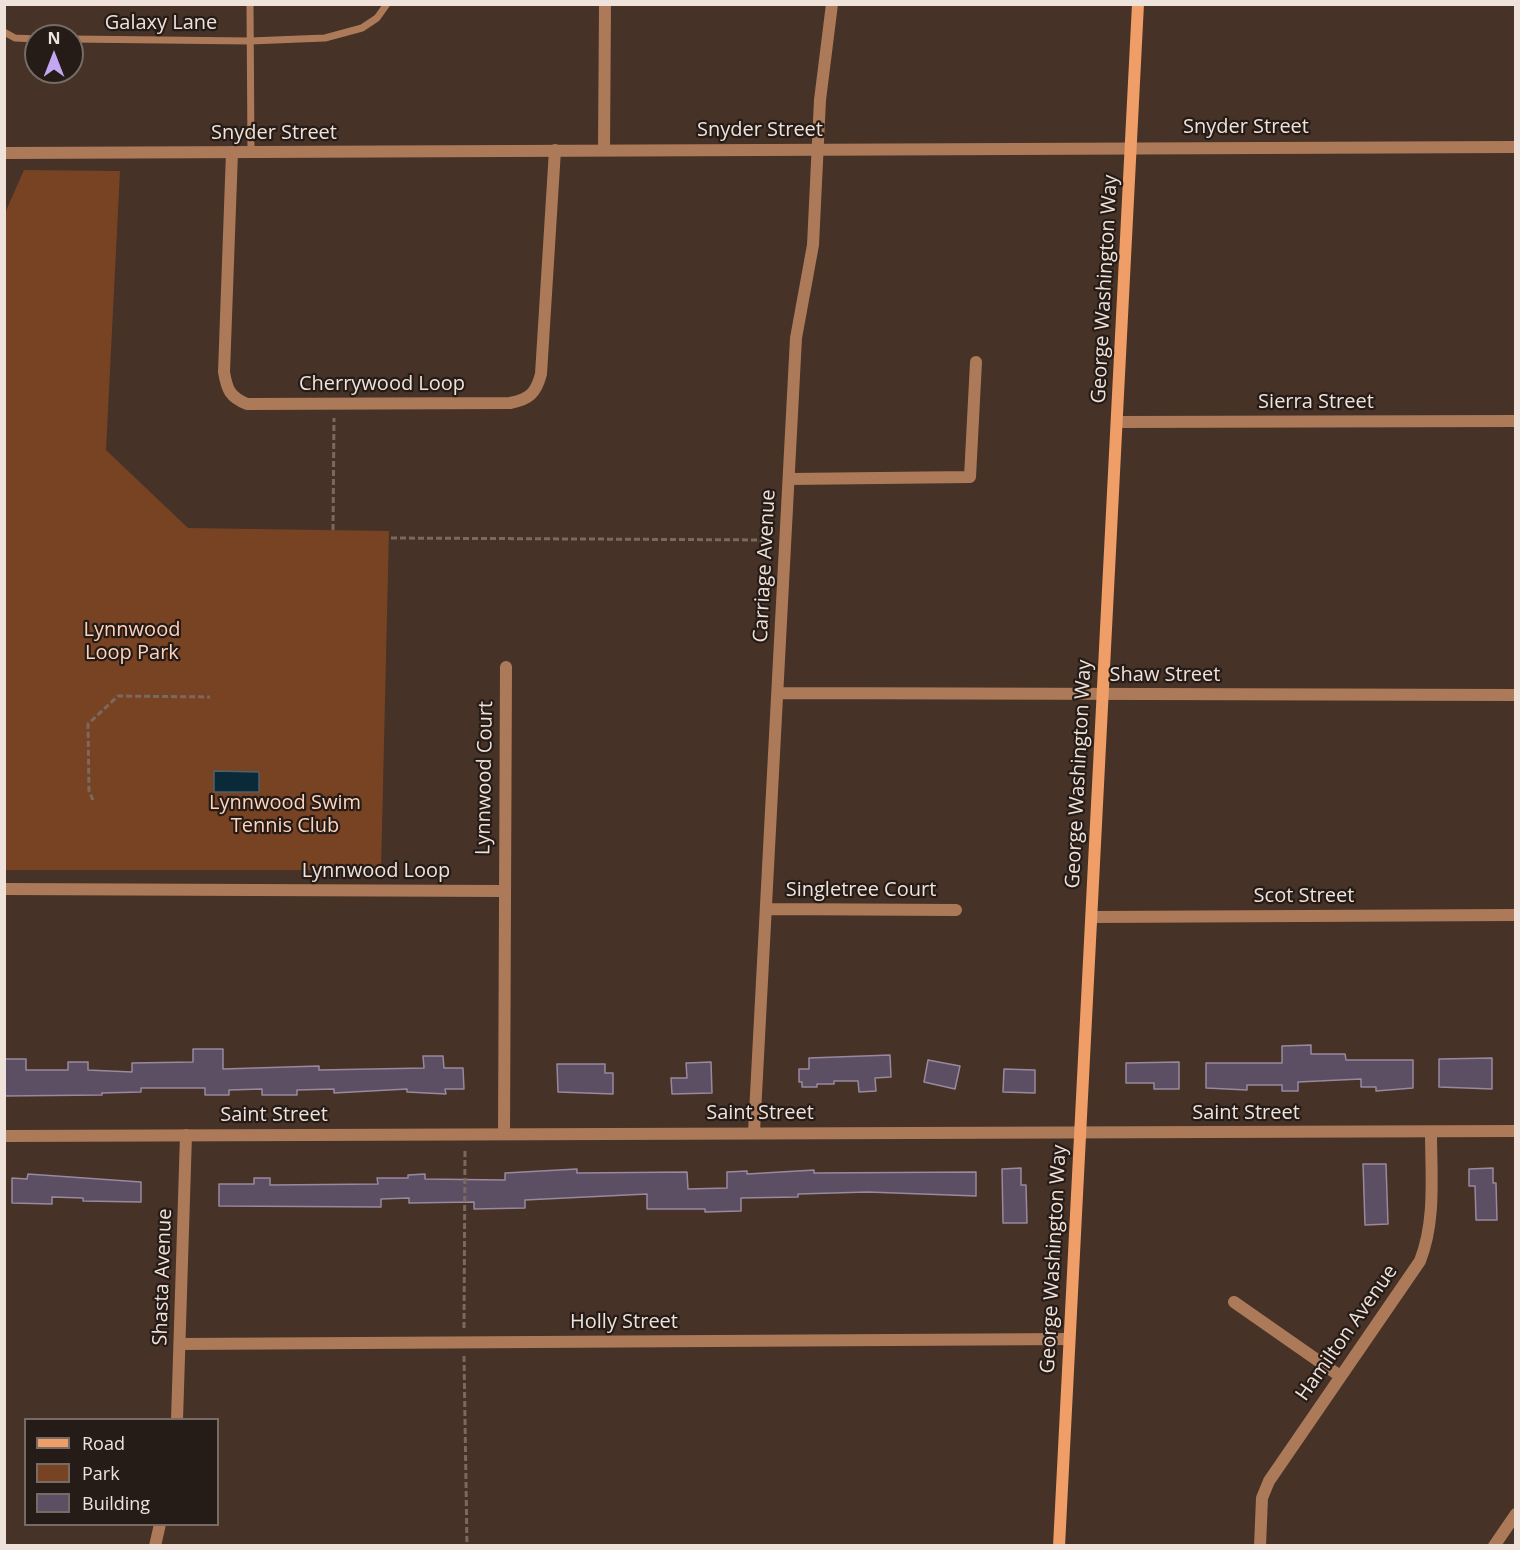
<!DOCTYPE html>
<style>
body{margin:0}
#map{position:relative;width:1520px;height:1550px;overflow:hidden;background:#463226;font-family:"Open Sans",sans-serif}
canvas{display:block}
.frame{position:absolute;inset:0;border:6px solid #efe2da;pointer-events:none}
.legend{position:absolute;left:24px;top:1418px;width:195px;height:108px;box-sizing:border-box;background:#261c17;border:2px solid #766b65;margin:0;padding:8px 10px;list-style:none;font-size:18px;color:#efe2da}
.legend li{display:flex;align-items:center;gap:12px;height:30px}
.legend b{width:30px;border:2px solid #766b65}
.north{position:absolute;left:24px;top:24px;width:60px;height:60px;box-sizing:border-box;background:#261c17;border:2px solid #766b65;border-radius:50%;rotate:0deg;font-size:16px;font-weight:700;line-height:24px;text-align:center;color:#efe2da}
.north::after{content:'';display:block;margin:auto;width:21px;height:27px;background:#c3a7f2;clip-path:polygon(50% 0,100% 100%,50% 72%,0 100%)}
</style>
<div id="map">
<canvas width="1520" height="1550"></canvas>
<div class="frame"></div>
<ul class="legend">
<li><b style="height:8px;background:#ef9e68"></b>Road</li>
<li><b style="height:16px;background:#774323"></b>Park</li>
<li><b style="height:16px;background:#5d4f63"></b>Building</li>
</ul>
<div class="north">N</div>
</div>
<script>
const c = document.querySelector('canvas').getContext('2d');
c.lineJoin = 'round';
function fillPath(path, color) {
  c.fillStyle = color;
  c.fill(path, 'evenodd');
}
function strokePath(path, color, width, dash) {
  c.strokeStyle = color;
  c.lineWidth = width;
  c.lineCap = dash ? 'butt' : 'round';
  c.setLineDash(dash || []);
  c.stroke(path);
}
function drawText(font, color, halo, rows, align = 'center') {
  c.font = font + ' "Open Sans",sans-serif';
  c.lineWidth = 4.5;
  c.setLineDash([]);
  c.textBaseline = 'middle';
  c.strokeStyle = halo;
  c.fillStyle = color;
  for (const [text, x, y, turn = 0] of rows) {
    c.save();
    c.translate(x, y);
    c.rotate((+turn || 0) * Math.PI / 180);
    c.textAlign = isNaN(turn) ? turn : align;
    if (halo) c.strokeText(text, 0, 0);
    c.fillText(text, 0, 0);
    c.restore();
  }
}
const green = new Path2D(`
 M 24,170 L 120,171 L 106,450 L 188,528 L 389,531 L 381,870 L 5,870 L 5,213 Z`);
const water = new Path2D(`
 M 214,771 L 259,772 L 259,792 L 214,792 Z`);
const building = new Path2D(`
 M 1311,1045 L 1311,1054 L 1345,1054 L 1346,1060 L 1413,1060 L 1413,1088 L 1376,1091 L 1376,1087 L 1361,1087 L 1361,1079 L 1298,1082 L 1298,1091 L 1282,1091 L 1282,1085 L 1247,1085 L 1247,1090 L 1206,1088 L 1206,1063 L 1282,1063 L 1282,1046 Z
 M 193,1049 L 223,1049 L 223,1069 L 319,1066 L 319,1070 L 424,1068 L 423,1056 L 443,1056 L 444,1068 L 463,1068 L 464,1089 L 445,1089 L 446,1094 L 407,1092 L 407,1089 L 334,1093 L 334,1089 L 297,1090 L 297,1095 L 262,1095 L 262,1089 L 229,1090 L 229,1095 L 205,1095 L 205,1088 L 141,1088 L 141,1092 L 102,1093 L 102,1095 L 4,1096 L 4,1059 L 26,1059 L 26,1070 L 68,1070 L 68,1062 L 88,1062 L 88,1070 L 132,1072 L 132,1063 L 193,1062 Z
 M 890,1055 L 891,1077 L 875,1078 L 876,1091 L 859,1092 L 858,1081 L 834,1081 L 834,1084 L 817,1084 L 817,1087 L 802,1087 L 802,1082 L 799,1082 L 799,1069 L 809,1069 L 809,1058 Z
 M 1492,1058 L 1492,1089 L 1439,1087 L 1439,1059 Z
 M 928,1060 L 960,1066 L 955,1089 L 924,1082 Z
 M 711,1062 L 712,1093 L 672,1094 L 671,1078 L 687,1078 L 686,1063 Z
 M 1179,1062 L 1179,1089 L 1154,1089 L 1154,1083 L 1126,1083 L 1126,1063 Z
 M 557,1064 L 605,1064 L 605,1073 L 613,1073 L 613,1094 L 558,1092 Z
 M 1004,1069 L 1035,1070 L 1035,1093 L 1003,1092 Z
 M 1363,1164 L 1386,1164 L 1388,1224 L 1365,1225 Z
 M 1021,1168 L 1021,1185 L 1026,1185 L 1027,1223 L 1003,1223 L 1002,1169 Z
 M 1493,1168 L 1493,1183 L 1496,1183 L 1497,1220 L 1476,1220 L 1475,1186 L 1469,1186 L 1469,1169 Z
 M 577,1169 L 577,1173 L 687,1172 L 688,1189 L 727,1188 L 727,1172 L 747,1171 L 747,1174 L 814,1170 L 814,1173 L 976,1172 L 976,1196 L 868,1192 L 798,1194 L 798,1197 L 741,1198 L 741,1211 L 705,1212 L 705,1209 L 647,1209 L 647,1194 L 525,1200 L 525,1208 L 474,1209 L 474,1202 L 409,1203 L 409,1198 L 381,1199 L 381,1207 L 219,1206 L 219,1184 L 254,1184 L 254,1178 L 270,1178 L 270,1185 L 378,1184 L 377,1178 L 408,1178 L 408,1175 L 425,1174 L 425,1179 L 505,1180 L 505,1173 Z
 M 28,1174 L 141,1182 L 141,1202 L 83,1201 L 83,1198 L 52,1197 L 52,1204 L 12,1203 L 12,1178 L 27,1179 Z`);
const path = new Path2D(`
 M 333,530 L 334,418
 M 391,538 L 770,540
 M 93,800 L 89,791 L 88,724 L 118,696 L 210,697
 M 464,1328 L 465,1150
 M 464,1356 L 467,1546`);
const service = new Path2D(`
 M 250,4 L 251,152
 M 4,32 L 15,38 L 36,39
 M 72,39 L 250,41 L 325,38 L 362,28 L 377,18 L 387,4`);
const minor = new Path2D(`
 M 604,150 L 605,4
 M 232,152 L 224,372 C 227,390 230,397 247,404 L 510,403 C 530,399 536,393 541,374 L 555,150
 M 1117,422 L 1516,421
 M 789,479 L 970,477 L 976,362
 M 778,693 L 1516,695
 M 4,889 L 504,891
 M 766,909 L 956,910
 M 1092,917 L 1516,915
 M 754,1132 L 796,338 L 813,245 L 820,100 L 832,4
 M 504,1134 L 506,667
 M 1234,1302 L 1340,1376
 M 180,1344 L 1069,1339
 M 177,1420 L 186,1135
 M 155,1546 L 160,1524
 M 1260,1546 L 1262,1498 L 1269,1481 L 1420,1261 C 1436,1220 1431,1175 1431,1132
 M 1494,1546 L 1516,1514`);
const tertiary = new Path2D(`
 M 4,153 L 1516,147
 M 4,1136 L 1516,1131`);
const secondary = new Path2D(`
 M 1059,1546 L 1138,4`);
const streetNames = [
 ["Galaxy Lane",161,23],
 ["Snyder Street",1246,127],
 ["Snyder Street",760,130],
 ["Snyder Street",274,133],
 ["George Washington Way",1105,289,-87],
 ["Cherrywood Loop",382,384],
 ["Sierra Street",1316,402],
 ["Carriage Avenue",765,566,-87],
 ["Shaw Street",1165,675],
 ["George Washington Way",1079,774,-87],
 ["Lynnwood Court",485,778,-89],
 ["Lynnwood Loop",376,871],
 ["Singletree Court",861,890],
 ["Scot Street",1304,896],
 ["Saint Street",760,1113],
 ["Saint Street",1246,1113],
 ["Saint Street",274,1115],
 ["George Washington Way",1054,1259,-87],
 ["Shasta Avenue",163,1277,-88],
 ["Holly Street",624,1322],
 ["Hamilton Avenue",1347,1333,-55]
];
const parkNames = [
 ["Lynnwood",132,630],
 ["Loop Park",132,653],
 ["Lynnwood Swim",285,803],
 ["Tennis Club",285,826]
];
fillPath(green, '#774323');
fillPath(water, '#0a2939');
strokePath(water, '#4f6069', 1.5);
fillPath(building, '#5d4f63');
strokePath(building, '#98899f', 1.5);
strokePath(path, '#7b695f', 3, [6, 3]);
strokePath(service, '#ac7a59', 7);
strokePath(minor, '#ac7a59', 12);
strokePath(tertiary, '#ac7a59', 12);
strokePath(secondary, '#ef9e68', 12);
drawText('20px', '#efe2da', '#261c17', streetNames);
drawText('20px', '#fed3bc', '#261c17', parkNames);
</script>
